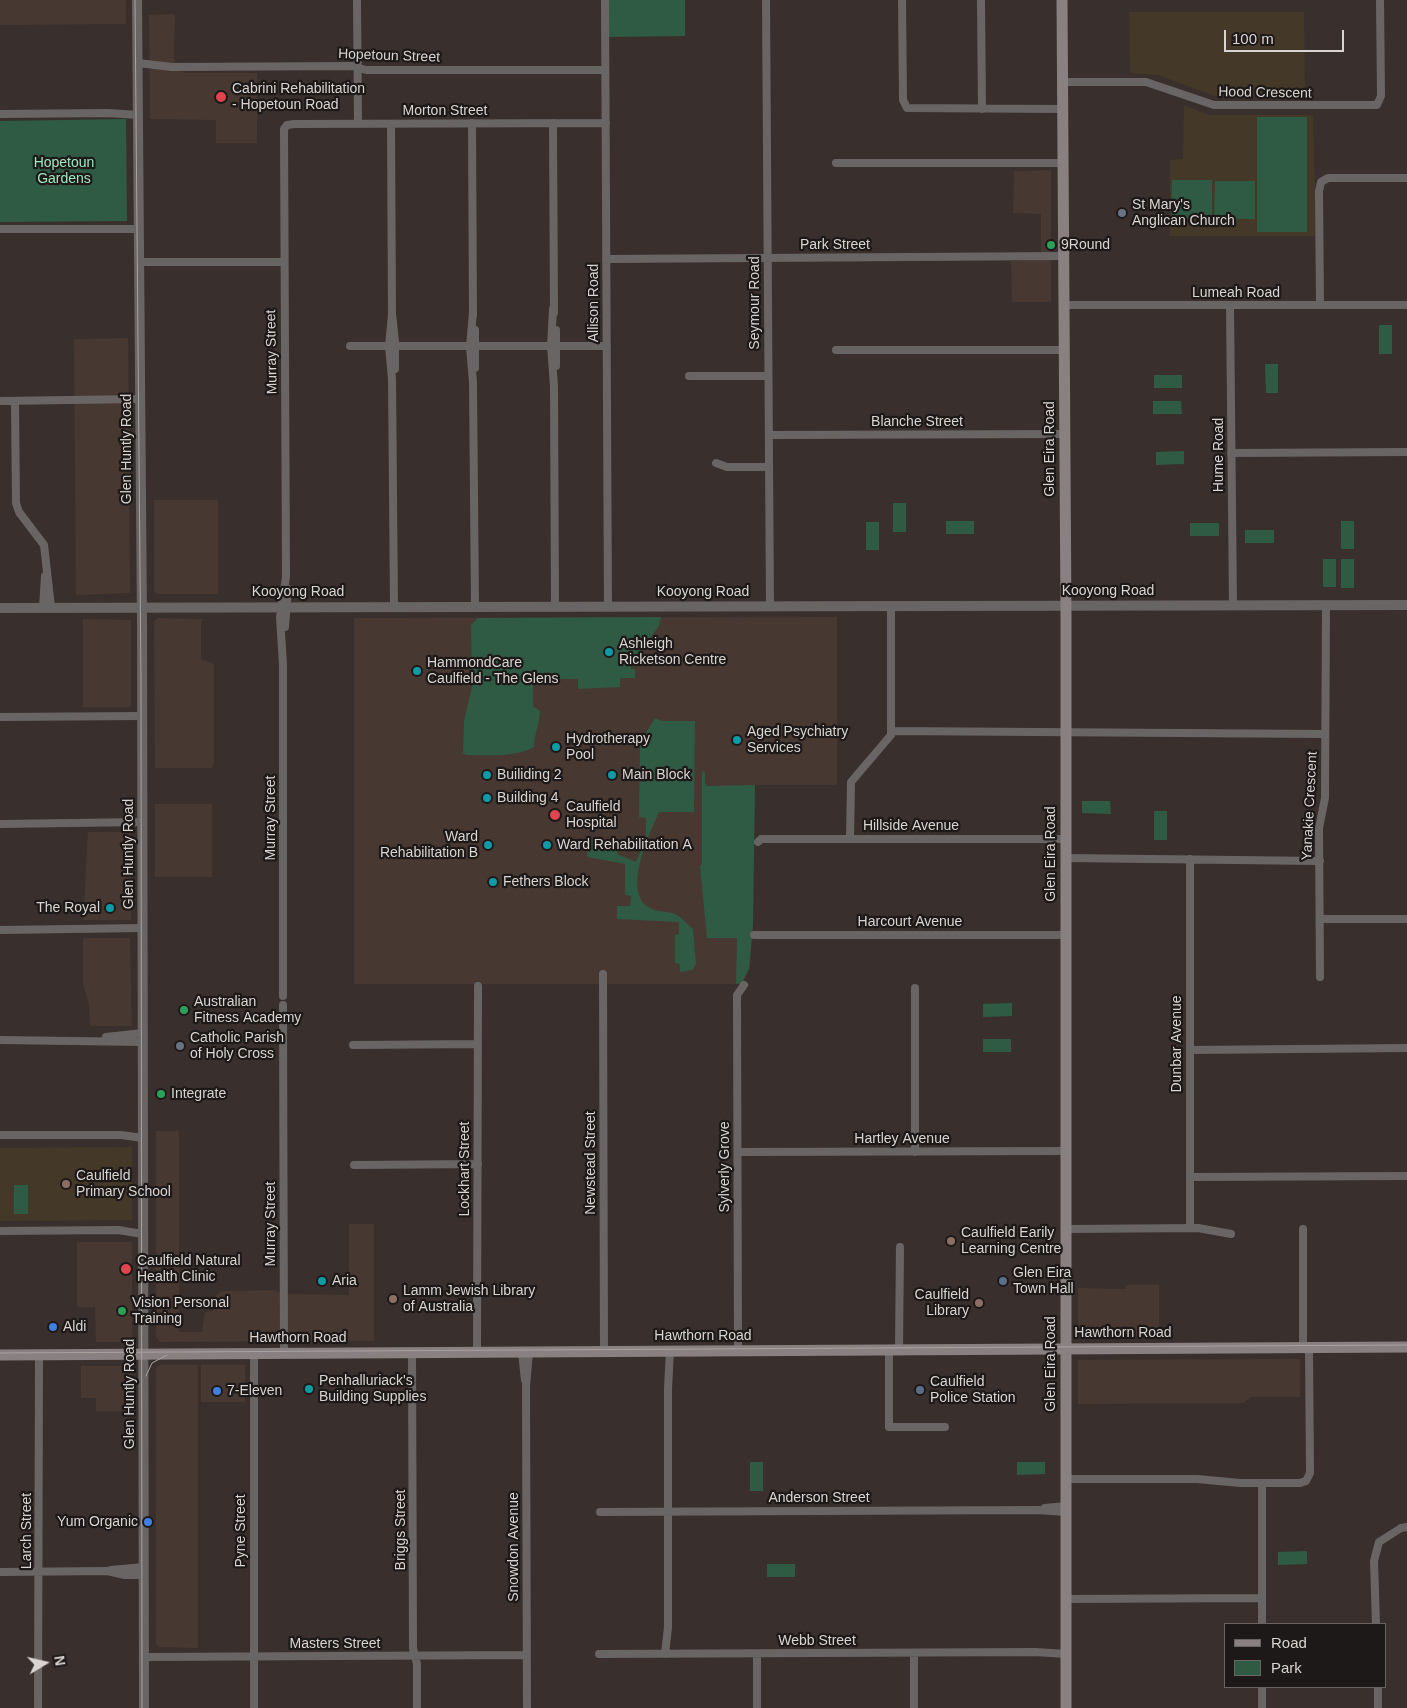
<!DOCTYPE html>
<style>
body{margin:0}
#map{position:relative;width:1407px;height:1708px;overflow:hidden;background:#39302d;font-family:Arial,sans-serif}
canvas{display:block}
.legend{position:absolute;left:1224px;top:1623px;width:162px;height:65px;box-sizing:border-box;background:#1d1918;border:1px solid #686462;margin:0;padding:6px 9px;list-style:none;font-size:15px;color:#d9d4d1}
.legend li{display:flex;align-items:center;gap:10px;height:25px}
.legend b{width:25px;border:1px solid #686462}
.north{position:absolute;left:20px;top:1638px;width:50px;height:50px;-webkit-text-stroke:4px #1d1918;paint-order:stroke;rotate:81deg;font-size:14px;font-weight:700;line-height:20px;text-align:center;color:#d9d4d1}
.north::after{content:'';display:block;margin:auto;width:18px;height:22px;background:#d9d4d1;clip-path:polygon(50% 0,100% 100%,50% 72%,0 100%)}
.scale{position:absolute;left:1224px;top:30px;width:120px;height:22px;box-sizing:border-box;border:2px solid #d9d4d1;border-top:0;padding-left:6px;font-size:15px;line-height:18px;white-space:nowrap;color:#d9d4d1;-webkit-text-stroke:4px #1d1918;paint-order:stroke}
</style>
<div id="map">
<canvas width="1407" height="1708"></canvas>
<ul class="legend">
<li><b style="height:6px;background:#898181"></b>Road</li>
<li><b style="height:14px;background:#2f5a44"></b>Park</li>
</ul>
<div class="north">N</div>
<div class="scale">100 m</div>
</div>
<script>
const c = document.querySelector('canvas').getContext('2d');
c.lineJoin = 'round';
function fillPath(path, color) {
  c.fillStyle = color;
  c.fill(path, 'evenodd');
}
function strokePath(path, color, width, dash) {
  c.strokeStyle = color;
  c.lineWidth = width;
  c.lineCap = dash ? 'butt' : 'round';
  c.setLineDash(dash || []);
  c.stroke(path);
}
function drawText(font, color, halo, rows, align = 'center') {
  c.font = font + ' Arial,sans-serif';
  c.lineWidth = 4.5;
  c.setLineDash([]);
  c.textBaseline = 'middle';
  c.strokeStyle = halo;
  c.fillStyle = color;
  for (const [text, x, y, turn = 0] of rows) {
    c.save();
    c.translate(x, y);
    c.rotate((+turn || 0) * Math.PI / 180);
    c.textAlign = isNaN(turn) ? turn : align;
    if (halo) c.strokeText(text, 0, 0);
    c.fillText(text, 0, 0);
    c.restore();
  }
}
const built = new Path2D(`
 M 0,0 L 126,0 L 126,24 L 0,25 Z
 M 175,14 L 174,60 L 184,73 L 257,73 L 257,143 L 216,143 L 216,120 L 150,119 L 149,15 Z
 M 1051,170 L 1051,302 L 1012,302 L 1011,261 L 1041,260 L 1041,214 L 1013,213 L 1014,171 Z
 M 128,338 L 130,593 L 76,595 L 74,339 Z
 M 154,500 L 218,500 L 218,594 L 157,594 L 154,592 Z
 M 837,617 L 837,785 L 755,785 L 753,924 L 750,968 L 742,984 L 354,984 L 354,618 Z
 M 158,618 L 203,619 L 201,622 L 201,659 L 214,664 L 214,763 L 212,768 L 155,768 L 154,621 Z
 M 83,619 L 131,620 L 131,707 L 83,707 Z
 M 155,804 L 212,804 L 212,877 L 155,877 Z
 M 88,832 L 131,832 L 131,920 L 83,920 Z
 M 83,938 L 130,938 L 132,1026 L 90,1026 L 89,1004 L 83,984 Z
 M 156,1131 L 179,1131 L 179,1332 L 202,1332 L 205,1312 L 213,1311 L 213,1299 L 221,1291 L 274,1290 L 285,1294 L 349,1295 L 349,1224 L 374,1224 L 374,1341 L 160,1342 L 156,1337 Z
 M 77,1242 L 132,1242 L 132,1342 L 96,1342 L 95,1307 L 77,1307 Z
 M 1126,1285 L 1159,1285 L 1159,1336 L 1078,1335 L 1078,1288 L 1126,1289 Z
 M 1300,1359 L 1300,1397 L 1251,1397 L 1243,1403 L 1078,1404 L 1078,1360 Z
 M 159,1365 L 198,1365 L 198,1648 L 160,1647 L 156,1644 L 156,1368 Z
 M 245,1365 L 245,1402 L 201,1402 L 201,1365 Z
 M 81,1366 L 129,1366 L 132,1368 L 132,1411 L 96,1411 L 96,1398 L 81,1398 Z`);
const education = new Path2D(`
 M 1129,12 L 1304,12 L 1305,96 L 1214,96 L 1158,75 L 1130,73 Z
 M 1184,105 L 1209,115 L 1313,115 L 1316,236 L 1170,236 L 1170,160 L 1183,159 Z
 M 132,1147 L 132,1220 L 0,1221 L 0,1148 Z`);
const green = new Path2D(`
 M 609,0 L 685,0 L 685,36 L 609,37 Z
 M 1257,117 L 1307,117 L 1307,232 L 1257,232 Z
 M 126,119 L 127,221 L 0,222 L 0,121 Z
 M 1172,180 L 1212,180 L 1212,218 L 1171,218 Z
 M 1215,181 L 1255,181 L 1255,219 L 1214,219 Z
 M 1379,325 L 1392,325 L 1392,354 L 1379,354 Z
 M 1265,364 L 1278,364 L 1278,393 L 1266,393 Z
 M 1154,375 L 1182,375 L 1182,388 L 1154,388 Z
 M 1153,401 L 1181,401 L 1182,414 L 1153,414 Z
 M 1184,451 L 1184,464 L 1156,465 L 1156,452 Z
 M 893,503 L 906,503 L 906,532 L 893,532 Z
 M 946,521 L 974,521 L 974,534 L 946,534 Z
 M 1341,521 L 1354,521 L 1354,549 L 1341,549 Z
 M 866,522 L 879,522 L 879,550 L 866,550 Z
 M 1190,523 L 1219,523 L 1219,536 L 1190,536 Z
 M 1245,530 L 1274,530 L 1274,543 L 1245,543 Z
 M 1323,559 L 1336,559 L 1336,587 L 1323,587 Z
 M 1341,559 L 1354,559 L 1354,588 L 1341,588 Z
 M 661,617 L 659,626 L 631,665 L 631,669 L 635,669 L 635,678 L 620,678 L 620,687 L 578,689 L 578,679 L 552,679 L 552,673 L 533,674 L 533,706 L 540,711 C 540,724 534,734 534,747 C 514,758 488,755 466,755 L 463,753 L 464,721 L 472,687 L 471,625 L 478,618 Z
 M 655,718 L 662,721 L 695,721 L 694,812 L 659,812 C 650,833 621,893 650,908 C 656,912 665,911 672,913 C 680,915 687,924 693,929 L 696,964 L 692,970 L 680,972 L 680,964 L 675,963 L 675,935 L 679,934 L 679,922 L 617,919 L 617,906 L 630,906 L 631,896 L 625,895 L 625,864 L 587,857 L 588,840 L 621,840 L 617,854 L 636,862 L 646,838 L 646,818 L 639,817 L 640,742 Z
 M 702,771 L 705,772 L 705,783 L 707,786 L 755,785 L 753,924 L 749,968 L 742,983 L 736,984 L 737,938 L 707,938 L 700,866 L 702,864 Z
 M 1082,801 L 1110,801 L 1111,814 L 1082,813 Z
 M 1154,811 L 1167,811 L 1167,840 L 1154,840 Z
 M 1012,1003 L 1012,1016 L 983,1017 L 983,1004 Z
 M 983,1039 L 1011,1039 L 1011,1052 L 983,1052 Z
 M 14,1185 L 28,1185 L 28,1214 L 14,1214 Z
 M 750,1462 L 763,1462 L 763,1491 L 750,1491 Z
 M 1017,1462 L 1045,1462 L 1045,1474 L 1017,1475 Z
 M 1307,1551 L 1307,1564 L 1278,1565 L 1278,1552 Z
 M 767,1564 L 795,1564 L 795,1577 L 767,1577 Z`);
const minor = new Path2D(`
 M 357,0 L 358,124
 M 605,0 L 608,606
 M 766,0 L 770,605
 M 902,0 L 903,100 L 907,108 L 1063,109
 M 981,0 L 982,109
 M 138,63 L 172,67 L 352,66 L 366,70 L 605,70
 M 1063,82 L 1146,82 L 1214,105 L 1377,105 L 1381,96 L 1380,0
 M 0,114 L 108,113 L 138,115
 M 472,123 L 473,316
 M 553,123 L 554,313
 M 391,124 L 392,314 L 395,342 L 395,369
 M 836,163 L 1063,163
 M 0,229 L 139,229
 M 606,259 L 1064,256
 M 139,262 L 283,262
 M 1064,305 L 1407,305
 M 1230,305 L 1233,605
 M 1320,305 L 1319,191 L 1321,182 L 1328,178 L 1407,178
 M 553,309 L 551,346 L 554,386 L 555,605
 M 473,312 L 470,347 L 473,382 L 475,607
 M 392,314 L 389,346 L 392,379 L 394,606
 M 475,330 L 475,368
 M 556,330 L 556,366
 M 350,346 L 607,346
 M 836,350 L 1064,350
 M 689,376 L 768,376
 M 0,401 L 140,399
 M 15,401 L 16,503 L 19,512 L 44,545 L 51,607
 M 769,435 L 1065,434
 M 1231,453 L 1407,452
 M 716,463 L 727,467 L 769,467
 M 43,608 L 45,576
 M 285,627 L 288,589
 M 0,717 L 142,716
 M 892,731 L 1325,734
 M 0,824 L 143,822
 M 850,839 L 851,782 L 891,735 L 891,605
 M 758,842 L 761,839 L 1066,839
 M 1066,858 L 1320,861
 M 1190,859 L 1190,1228
 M 1320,919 L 1407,919
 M 0,930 L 143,928
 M 754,935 L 1066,935
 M 603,974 L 604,1351
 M 1320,977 L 1319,828 L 1325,798 L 1326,605
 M 915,988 L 915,1152
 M 283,996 L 283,665 L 280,617 L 286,577 L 284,129 L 287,125 L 294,124 L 606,123
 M 283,1005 L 284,1353
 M 106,1037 L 143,1033
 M 0,1040 L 143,1042
 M 353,1045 L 477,1044
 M 1190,1050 L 1407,1048
 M 0,1135 L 121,1135 L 143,1138
 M 738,1152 L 1066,1151
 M 354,1165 L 478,1164
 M 1190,1177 L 1407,1176
 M 1066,1229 L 1198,1228 L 1231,1234
 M 1303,1229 L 1303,1347
 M 0,1231 L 118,1230 L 143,1234
 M 889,1349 L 889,1427 L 945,1427
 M 738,1350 L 737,995 L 744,985
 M 899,1350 L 900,1247
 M 412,1352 L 413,1648 L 417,1664 L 417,1708
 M 477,1352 L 478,986
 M 522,1352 L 525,1380
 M 1066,1479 L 1197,1479 L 1240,1483 L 1300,1483 L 1306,1481 L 1310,1473 L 1309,1347
 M 1045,1508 L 1066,1506
 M 600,1512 L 1038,1510 L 1066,1512
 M 111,1570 L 144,1567
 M 0,1572 L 107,1571 L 125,1575 L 144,1575
 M 1066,1599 L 1262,1598
 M 1262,1624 L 1262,1483
 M 1376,1624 L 1374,1561 L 1379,1542 L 1401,1528 L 1407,1527
 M 914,1653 L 914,1708
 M 599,1654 L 1035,1652 L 1066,1654
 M 665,1654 L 668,1627 L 668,1388 L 670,1351
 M 757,1654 L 757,1708
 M 144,1657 L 527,1655
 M 1378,1687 L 1378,1708
 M 38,1708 L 39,1354
 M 254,1708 L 254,1353
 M 527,1708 L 526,1386 L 529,1352
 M 1262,1708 L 1262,1687`);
const tertiary = new Path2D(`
 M 137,0 L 142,623 L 144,1708
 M 0,608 L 1407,605`);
const secondary = new Path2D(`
 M 1062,0 L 1066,615 L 1066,1708
 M 0,1355 L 1407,1347`);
const tram = new Path2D(`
 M 135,0 L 141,682 L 142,1708
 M 0,1353 L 1407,1345
 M 146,1376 L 152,1363 L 167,1355`);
const markers = [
 [221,97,6,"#e0444e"],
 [1122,213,5,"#6b7280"],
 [1051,245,5,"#2e9e5b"],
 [609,652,5,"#0f9aa8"],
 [417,671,5,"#0f9aa8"],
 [737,740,5,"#0f9aa8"],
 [556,747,5,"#0f9aa8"],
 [487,775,5,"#0f9aa8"],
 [612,775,5,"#0f9aa8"],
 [487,798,5,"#0f9aa8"],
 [555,815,6,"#e0444e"],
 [488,845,5,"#0f9aa8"],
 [547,845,5,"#0f9aa8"],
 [493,882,5,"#0f9aa8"],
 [110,908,5,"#0f9aa8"],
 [184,1010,5,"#2e9e5b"],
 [180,1046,5,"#6b7280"],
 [161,1094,5,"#2e9e5b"],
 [66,1184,5,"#8d6e63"],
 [951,1241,5,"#8d6e63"],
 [126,1269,6,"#e0444e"],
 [322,1281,5,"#0f9aa8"],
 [1003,1281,5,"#5c6f8a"],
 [393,1299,5,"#8d6e63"],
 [979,1303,5,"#8d6e63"],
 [122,1311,5,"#2e9e5b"],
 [53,1327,5,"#3f7fe0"],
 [309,1389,5,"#0f9aa8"],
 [920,1390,5,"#5c6f8a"],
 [217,1391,5,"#3f7fe0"],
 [148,1522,5,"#3f7fe0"]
];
const streetNames = [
 ["Hopetoun Street",389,56,2],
 ["Hood Crescent",1265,93,1],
 ["Morton Street",445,111],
 ["Park Street",835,245],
 ["Lumeah Road",1236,293],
 ["Allison Road",594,303,-90],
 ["Seymour Road",755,303,-90],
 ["Murray Street",272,352,-91],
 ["Blanche Street",917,422],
 ["Glen Huntly Road",127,449,-90],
 ["Glen Eira Road",1050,449,-90],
 ["Hume Road",1219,455,-90],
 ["Kooyong Road",1108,591],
 ["Kooyong Road",298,592],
 ["Kooyong Road",703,592],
 ["Yanakie Crescent",1310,806,-87],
 ["Murray Street",271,818,-90],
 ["Hillside Avenue",911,826],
 ["Glen Huntly Road",129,854,-90],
 ["Glen Eira Road",1051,854,-90],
 ["Harcourt Avenue",910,922],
 ["Dunbar Avenue",1177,1044,-90],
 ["Hartley Avenue",902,1139],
 ["Newstead Street",591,1163,-90],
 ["Sylverly Grove",725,1167,-90],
 ["Lockhart Street",465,1169,-90],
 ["Murray Street",271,1224,-90],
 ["Hawthorn Road",1123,1333],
 ["Hawthorn Road",703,1336],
 ["Hawthorn Road",298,1338],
 ["Glen Eira Road",1051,1364,-90],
 ["Glen Huntly Road",130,1394,-90],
 ["Anderson Street",819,1498],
 ["Briggs Street",401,1530,-90],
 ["Larch Street",27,1531,-90],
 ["Pyne Street",241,1531,-90],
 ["Snowdon Avenue",514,1547,-90],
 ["Webb Street",817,1641],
 ["Masters Street",335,1644]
];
const poiNames = [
 ["Cabrini Rehabilitation",232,89],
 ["- Hopetoun Road",232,105],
 ["St Mary's",1132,205],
 ["Anglican Church",1132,221],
 ["9Round",1061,245],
 ["Ashleigh",619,644],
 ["Ricketson Centre",619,660],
 ["HammondCare",427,663],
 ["Caulfield - The Glens",427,679],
 ["Aged Psychiatry",747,732],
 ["Services",747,748],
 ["Hydrotherapy",566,739],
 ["Pool",566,755],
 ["Builiding 2",497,775],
 ["Main Block",622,775],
 ["Building 4",497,798],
 ["Caulfield",566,807],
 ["Hospital",566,823],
 ["Ward",478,837,"right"],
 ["Rehabilitation B",478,853,"right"],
 ["Ward Rehabilitation A",557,845],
 ["Fethers Block",503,882],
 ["The Royal",100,908,"right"],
 ["Australian",194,1002],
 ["Fitness Academy",194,1018],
 ["Catholic Parish",190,1038],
 ["of Holy Cross",190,1054],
 ["Integrate",171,1094],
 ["Caulfield",76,1176],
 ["Primary School",76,1192],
 ["Caulfield Earily",961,1233],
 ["Learning Centre",961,1249],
 ["Caulfield Natural",137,1261],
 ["Health Clinic",137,1277],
 ["Glen Eira",1013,1273],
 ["Town Hall",1013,1289],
 ["Aria",332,1281],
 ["Lamm Jewish Library",403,1291],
 ["of Australia",403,1307],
 ["Caulfield",969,1295,"right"],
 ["Library",969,1311,"right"],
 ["Vision Personal",132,1303],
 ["Training",132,1319],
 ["Aldi",63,1327],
 ["Penhalluriack's",319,1381],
 ["Building Supplies",319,1397],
 ["Caulfield",930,1382],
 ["Police Station",930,1398],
 ["7-Eleven",227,1391],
 ["Yum Organic",138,1522,"right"]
];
const parkNames = [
 ["Hopetoun",64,163],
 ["Gardens",64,179]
];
fillPath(built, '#473832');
fillPath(education, '#443829');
fillPath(green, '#2f5a44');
strokePath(minor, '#6a6565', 8);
strokePath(tertiary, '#6a6565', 10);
strokePath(secondary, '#898181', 11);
strokePath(tram, '#a9a3a0', 1);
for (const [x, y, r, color] of markers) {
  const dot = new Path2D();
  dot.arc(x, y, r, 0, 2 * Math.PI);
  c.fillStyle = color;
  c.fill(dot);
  strokePath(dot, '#1d1918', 2);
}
drawText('14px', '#d9d4d1', '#1d1918', streetNames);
drawText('14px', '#d9d4d1', '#1d1918', poiNames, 'left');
drawText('14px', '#9de7bf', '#1d1918', parkNames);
</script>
